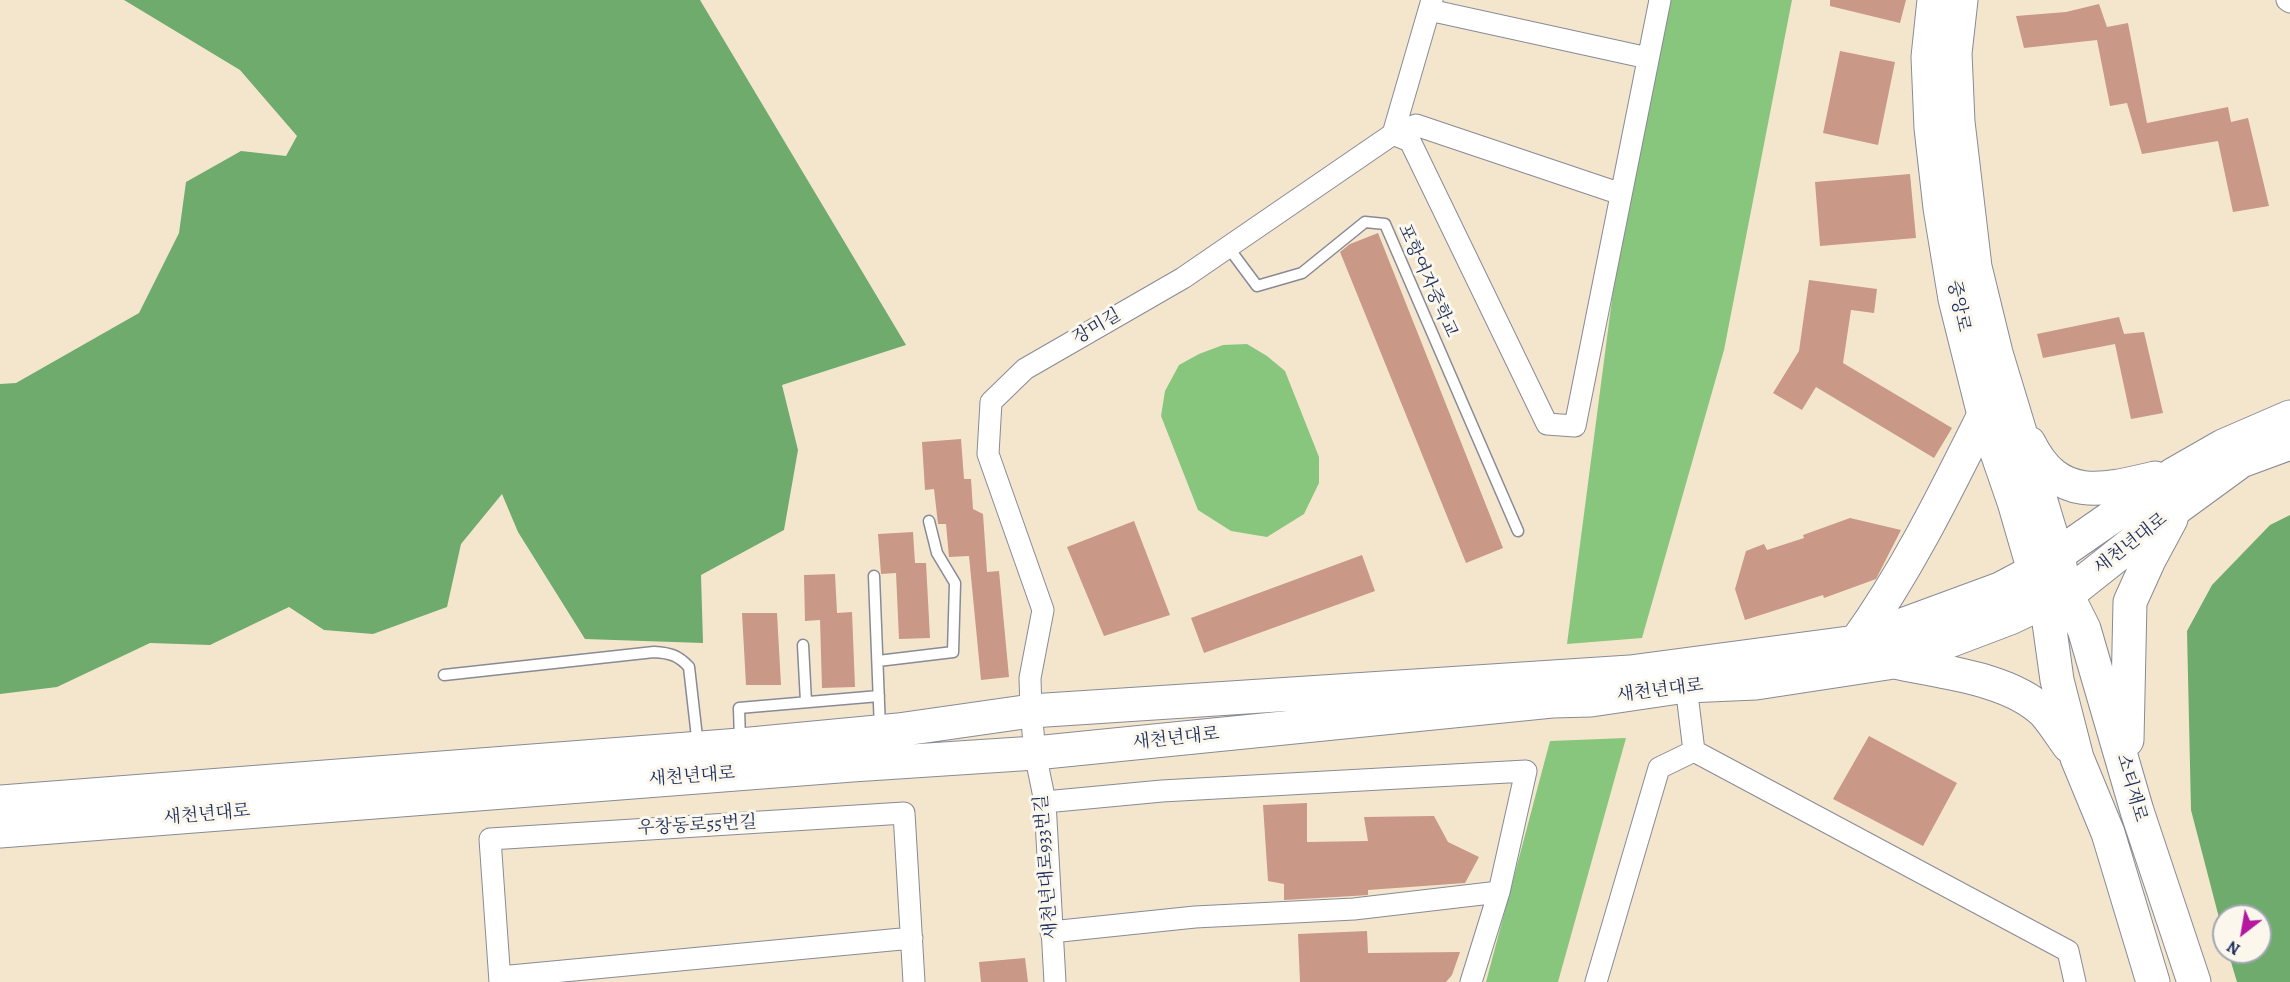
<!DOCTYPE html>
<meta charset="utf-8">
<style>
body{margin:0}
#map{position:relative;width:2290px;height:982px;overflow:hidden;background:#f4e6cd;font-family:Alegreya,serif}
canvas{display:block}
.north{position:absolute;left:2212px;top:904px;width:60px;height:60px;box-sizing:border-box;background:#fbf7ec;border:2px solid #a1a7b3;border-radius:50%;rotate:211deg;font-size:16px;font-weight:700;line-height:24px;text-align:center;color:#1b2f5e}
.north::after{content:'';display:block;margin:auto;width:21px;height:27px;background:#b5179e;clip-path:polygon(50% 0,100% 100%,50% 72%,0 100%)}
</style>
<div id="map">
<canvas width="2290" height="982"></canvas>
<div class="north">N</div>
</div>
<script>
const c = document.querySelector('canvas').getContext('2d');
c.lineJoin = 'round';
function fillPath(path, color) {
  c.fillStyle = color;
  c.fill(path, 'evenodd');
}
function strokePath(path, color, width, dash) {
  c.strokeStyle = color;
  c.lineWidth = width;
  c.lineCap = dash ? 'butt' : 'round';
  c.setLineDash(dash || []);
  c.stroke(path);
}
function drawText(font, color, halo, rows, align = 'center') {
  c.font = font + ' Alegreya,"Noto Serif KR",serif';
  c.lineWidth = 6;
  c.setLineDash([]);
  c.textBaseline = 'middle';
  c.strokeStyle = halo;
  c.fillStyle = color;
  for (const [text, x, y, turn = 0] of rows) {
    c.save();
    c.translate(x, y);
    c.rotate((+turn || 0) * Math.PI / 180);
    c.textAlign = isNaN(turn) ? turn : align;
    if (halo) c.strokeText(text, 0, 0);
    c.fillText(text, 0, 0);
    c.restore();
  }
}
const green = new Path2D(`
 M 1660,0 L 1792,0 L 1724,350 L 1642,638 L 1567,644 L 1637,108 Z
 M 1247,344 L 1267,356 L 1285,371 L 1319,457 L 1319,483 L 1304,514 L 1267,537 L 1231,531 L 1198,510 L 1161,416 L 1165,391 L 1179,365 L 1199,354 L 1223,345 Z
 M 1626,738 L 1558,982 L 1486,982 L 1550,741 Z`);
const forest = new Path2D(`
 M 124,0 L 700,0 L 906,345 L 782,385 L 798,450 L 784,530 L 701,575 L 703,643 L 585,639 L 518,532 L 502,494 L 461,544 L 447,607 L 373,634 L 324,630 L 289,607 L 210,645 L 150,643 L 57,687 L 0,694 L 0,384 L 16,383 L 139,313 L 179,233 L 186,182 L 241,151 L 286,156 L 297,136 L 240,70 Z
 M 2290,515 L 2290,982 L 2237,982 L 2228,952 L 2260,952 L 2260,916 L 2224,916 L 2224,937 L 2191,810 L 2187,631 L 2212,585 L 2270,525 Z`);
const building = new Path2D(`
 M 1830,0 L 1906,0 L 1900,23 L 1830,6 Z
 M 2099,4 L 2107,27 L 2128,23 L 2147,123 L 2228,107 L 2231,122 L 2248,118 L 2269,206 L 2233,212 L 2218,141 L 2142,154 L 2127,103 L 2110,106 L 2097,40 L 2024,48 L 2016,16 L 2066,12 Z
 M 1840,51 L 1895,62 L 1878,145 L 1823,133 Z
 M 1910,174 L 1916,238 L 1820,246 L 1815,182 Z
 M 1378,233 L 1503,548 L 1466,563 L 1340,252 L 1350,244 Z
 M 1809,280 L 1877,289 L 1874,313 L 1851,310 L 1843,363 L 1952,428 L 1934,458 L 1816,387 L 1802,410 L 1773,393 L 1799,351 Z
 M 2119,317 L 2124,334 L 2144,332 L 2163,413 L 2131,419 L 2115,344 L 2043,358 L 2037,334 Z
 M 961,439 L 964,479 L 971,479 L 973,509 L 983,514 L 987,572 L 999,571 L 1009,677 L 981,680 L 969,556 L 949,557 L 946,524 L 938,524 L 934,489 L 925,490 L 922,442 Z
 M 1850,518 L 1901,530 L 1876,579 L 1824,598 L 1823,595 L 1745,620 L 1735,589 L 1746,551 L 1764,544 L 1767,550 L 1804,538 L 1803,535 Z
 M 1134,521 L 1170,615 L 1104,636 L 1067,547 Z
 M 913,532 L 915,563 L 926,563 L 930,638 L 899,639 L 896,573 L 881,574 L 878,534 Z
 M 1362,555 L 1375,591 L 1204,653 L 1191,618 Z
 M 835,574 L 837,613 L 852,612 L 855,687 L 822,688 L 820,620 L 805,621 L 804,575 Z
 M 742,613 L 777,613 L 781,685 L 746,685 Z
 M 1869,736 L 1957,783 L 1923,846 L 1833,799 Z
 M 1307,803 L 1307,842 L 1368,841 L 1364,817 L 1434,816 L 1448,842 L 1479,857 L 1465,883 L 1368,890 L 1368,895 L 1353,896 L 1284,900 L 1284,884 L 1268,881 L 1263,805 Z
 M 1367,931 L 1368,953 L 1460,952 L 1452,975 L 1446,982 L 1300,982 L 1298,934 Z
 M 1025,958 L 1028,982 L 981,982 L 979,962 Z`);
const lane = new Path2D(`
 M 1228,247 L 1257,286 L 1302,273 L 1365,222 L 1385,224 L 1518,531
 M 874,576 L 880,729
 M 803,645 L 806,702
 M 878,661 L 953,652 L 955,583 L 937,553 L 929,521
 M 444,675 L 654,652 C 670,653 678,655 689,667 L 698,746
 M 740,741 L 739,708 L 879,696`);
const street = new Path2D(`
 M 2287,0 L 2290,2
 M 1429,10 L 1648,58
 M 1393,134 L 1410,141 L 1547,424 L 1575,426 L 1660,0
 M 1393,134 L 1432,0
 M 1686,686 L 1694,751
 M 1045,802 L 1162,791 L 1526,771 L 1499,892 L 1471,982
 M 1051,932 L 1195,917 L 1354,909 L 1499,892
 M 500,977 L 912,938
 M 500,982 L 490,839 L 904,813 L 914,982
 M 1055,982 L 1045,802 L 1035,753 L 1031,711 L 1030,678 L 1043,610 L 988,454 L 991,402 L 1025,369 L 1183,278 L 1393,134 L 1416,125 L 1621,194
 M 1596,982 L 1659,768 L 1694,751 L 2068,951 L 2075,982`);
const primary = new Path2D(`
 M 1934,0 L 1928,57 L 1931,128 L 1940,208 L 1955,299 L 1984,415 L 2014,502 L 2034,571 L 2046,601 L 2057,680 L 2077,758 L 2108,833 L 2153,982
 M 1961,0 L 1955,53 L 1958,122 L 1975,267 L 1996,353 L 2057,554 L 2067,595 L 2084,629 L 2137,811 L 2194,982
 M 2029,443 C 2058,502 2102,491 2155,478
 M 1856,642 C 1907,571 1945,493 1984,415
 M 1894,662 C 1940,672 2009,678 2044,712 C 2053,722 2061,735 2069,746
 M 2127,740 L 2130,602 L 2149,560 L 2171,519
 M 0,802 L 740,745 L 898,730 L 1031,711 L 1630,672 L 1856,642 L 2000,589 L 2034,571 L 2174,474 L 2223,446 L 2290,417
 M 0,831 L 852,765 L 1035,753 L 1552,701 L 1591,700 L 1686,686 L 1756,683 L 1894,662 L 2010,618 L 2046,601 L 2067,595 L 2178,507 L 2241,461 L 2290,443`);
const streetNames = [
 ["포항여자중학교",1427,281,66],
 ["중앙로",1958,306,78],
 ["장미길",1097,327,-30],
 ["새천년대로",2131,544,-38],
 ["새천년대로",1660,691,-7],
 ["새천년대로",1176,739,-6],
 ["새천년대로",692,777,-4],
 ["소티재로",2131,788,74],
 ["새천년대로",207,815,-5],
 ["우창동로55번길",697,826,-3],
 ["새천년대로933번길",1047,867,-94]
];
fillPath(green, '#88c67d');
fillPath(forest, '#6eab6c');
fillPath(building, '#c99887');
strokePath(lane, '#888a96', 13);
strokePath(street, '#888a96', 23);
strokePath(primary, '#888a96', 35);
strokePath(lane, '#fff', 10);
strokePath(street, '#fff', 21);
strokePath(primary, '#fff', 33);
drawText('18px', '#1b2f5e', '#fbf7ec', streetNames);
</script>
